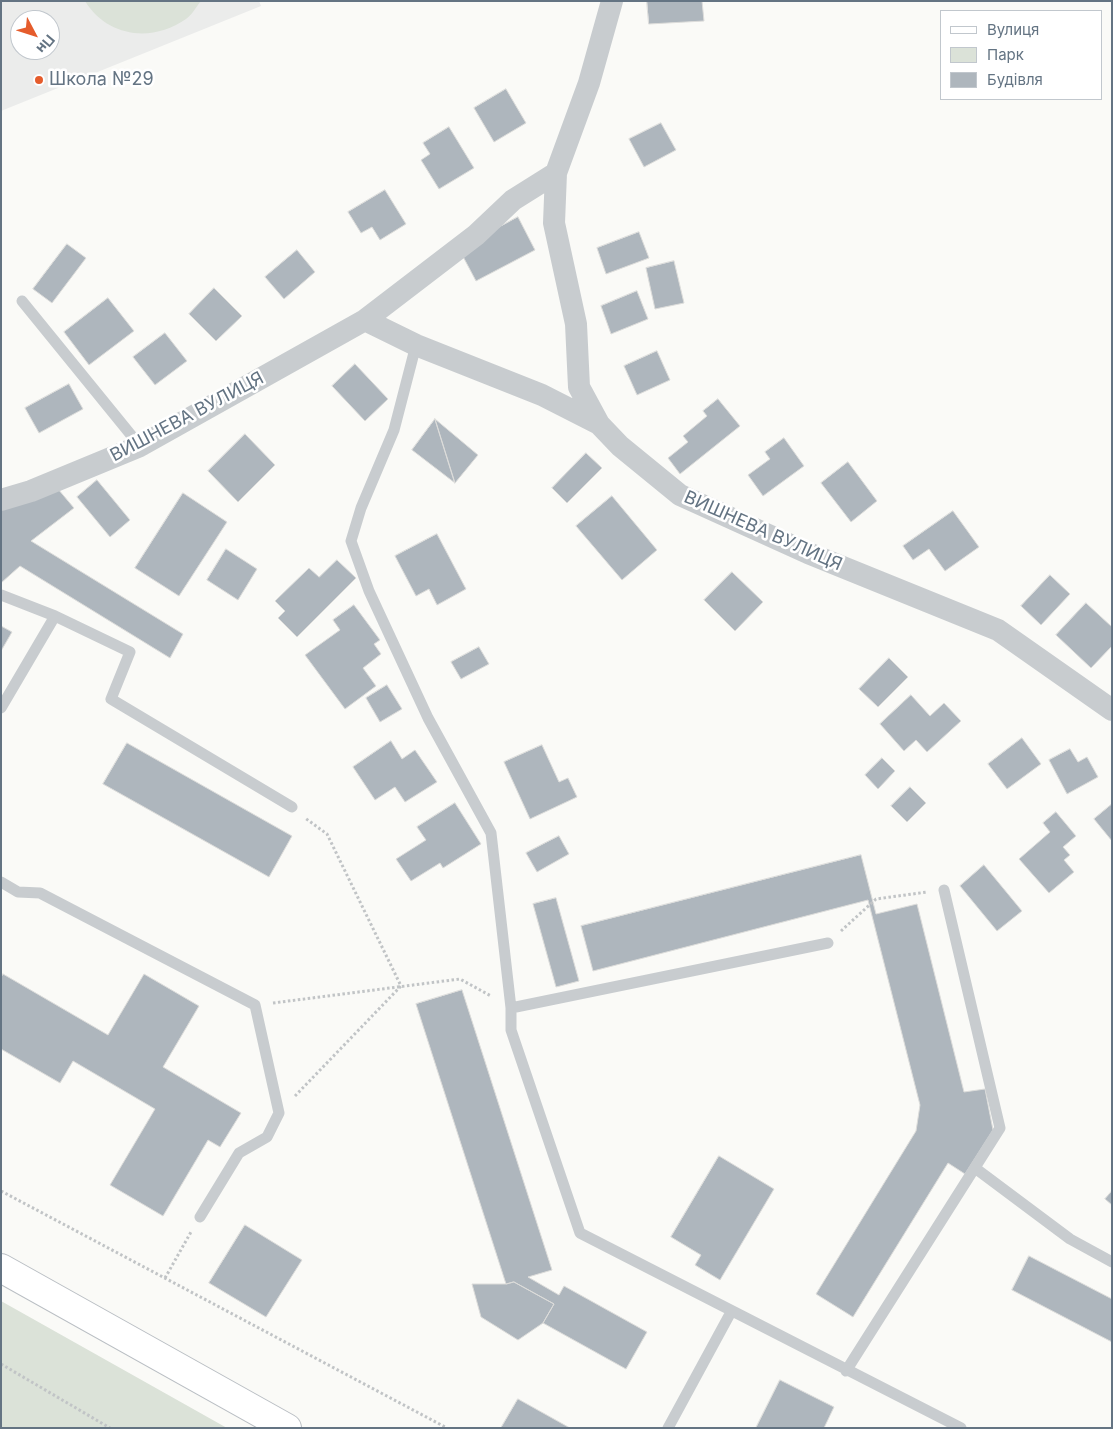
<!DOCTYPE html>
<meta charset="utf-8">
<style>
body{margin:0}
#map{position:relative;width:1113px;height:1429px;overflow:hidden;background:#fafaf7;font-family:Inter,sans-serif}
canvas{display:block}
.frame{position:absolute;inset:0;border:2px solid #647483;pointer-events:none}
.legend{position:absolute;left:940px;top:10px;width:162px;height:90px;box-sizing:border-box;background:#fff;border:1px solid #c1c7cd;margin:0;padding:6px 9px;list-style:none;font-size:15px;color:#647483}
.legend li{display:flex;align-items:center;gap:10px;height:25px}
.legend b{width:25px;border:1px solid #c1c7cd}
.north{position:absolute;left:10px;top:10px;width:50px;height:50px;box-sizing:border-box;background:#fff;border:1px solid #c1c7cd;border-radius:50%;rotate:130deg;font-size:14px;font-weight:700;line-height:20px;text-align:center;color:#647483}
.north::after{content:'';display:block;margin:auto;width:18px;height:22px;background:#e55c2c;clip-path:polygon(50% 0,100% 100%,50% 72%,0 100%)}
</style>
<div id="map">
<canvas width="1113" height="1429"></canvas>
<div class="frame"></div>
<ul class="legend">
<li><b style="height:6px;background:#fff"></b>Вулиця</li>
<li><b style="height:14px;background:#dbe2d8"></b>Парк</li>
<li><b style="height:14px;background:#aeb6bd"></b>Будівля</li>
</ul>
<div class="north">Пн</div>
</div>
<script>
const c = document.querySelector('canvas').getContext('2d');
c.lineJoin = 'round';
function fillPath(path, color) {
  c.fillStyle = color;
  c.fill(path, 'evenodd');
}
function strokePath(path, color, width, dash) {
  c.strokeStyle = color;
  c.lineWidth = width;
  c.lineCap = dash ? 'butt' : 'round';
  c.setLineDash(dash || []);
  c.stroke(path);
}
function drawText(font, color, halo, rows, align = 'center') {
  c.font = font + ' Inter,sans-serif';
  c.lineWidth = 5;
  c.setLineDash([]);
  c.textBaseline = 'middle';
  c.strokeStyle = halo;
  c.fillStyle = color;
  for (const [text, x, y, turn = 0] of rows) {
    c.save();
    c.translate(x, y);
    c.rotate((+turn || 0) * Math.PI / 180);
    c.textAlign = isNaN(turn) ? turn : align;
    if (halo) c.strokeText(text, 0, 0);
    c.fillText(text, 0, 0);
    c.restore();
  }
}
const built = new Path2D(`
 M 1,1 L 259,1 L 261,6 L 1,111 ZM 20,20 L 50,20 L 50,50 L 20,50 Z`);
const green = new Path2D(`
 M 85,1 L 201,1 C 196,7 192,15 186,19 C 152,43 107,37 85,1 Z
 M 1,1301 L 227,1428 L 1,1428 Z`);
const building = new Path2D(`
 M 647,1 L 702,1 L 704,21 L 649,24 Z
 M 506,89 L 526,123 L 494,142 L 474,108 Z
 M 661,123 L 676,150 L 644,167 L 629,139 Z
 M 449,127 L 474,168 L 439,189 L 421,160 L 430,154 L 423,143 Z
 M 385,190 L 406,224 L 380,240 L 372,227 L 361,233 L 348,212 Z
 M 518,217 L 535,250 L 476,281 L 459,249 Z
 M 639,232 L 649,258 L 606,274 L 597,248 Z
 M 67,244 L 86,258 L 52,303 L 33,289 Z
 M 297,250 L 315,272 L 284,299 L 265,277 Z
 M 674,261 L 684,303 L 655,309 L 646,268 Z
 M 214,288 L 242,316 L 216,341 L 189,314 Z
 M 637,291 L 648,319 L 611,334 L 601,306 Z
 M 108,298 L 134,331 L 89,365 L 64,332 Z
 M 165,333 L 187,361 L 155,385 L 133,357 Z
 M 657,351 L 670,380 L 637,395 L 624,366 Z
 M 355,364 L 388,399 L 365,421 L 332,386 Z
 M 69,384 L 83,409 L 39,433 L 25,408 Z
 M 718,399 L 740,426 L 680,474 L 668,458 L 688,442 L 683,436 L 707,416 L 703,411 Z
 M 435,419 L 455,483 L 412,450 Z
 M 435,419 L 478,455 L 455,483 Z
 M 245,434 L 275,465 L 238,502 L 208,471 Z
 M 784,438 L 804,466 L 763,496 L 748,475 L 770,459 L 765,452 Z
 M 586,453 L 602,468 L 567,503 L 552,488 Z
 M 848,462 L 877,501 L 851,522 L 821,483 Z
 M 97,480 L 130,520 L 110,537 L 77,497 Z
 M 58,489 L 74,508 L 31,541 L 183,634 L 170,658 L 20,566 L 1,583 L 1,510 Z
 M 183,493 L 227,522 L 179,596 L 135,568 Z
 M 612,496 L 657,550 L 622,580 L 576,526 Z
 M 953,511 L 979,547 L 945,571 L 929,549 L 913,560 L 903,546 Z
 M 437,534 L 466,589 L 437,605 L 429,589 L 416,596 L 395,556 Z
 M 226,549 L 257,569 L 238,600 L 207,580 Z
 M 337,560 L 356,578 L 297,637 L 278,618 L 285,611 L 275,601 L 309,568 L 319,577 Z
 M 732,572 L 763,602 L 735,631 L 704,600 Z
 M 1050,575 L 1070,594 L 1041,625 L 1021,606 Z
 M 1086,603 L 1112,627 L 1112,646 L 1091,668 L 1056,635 Z
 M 354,605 L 380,640 L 374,644 L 381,654 L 363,668 L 376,686 L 345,709 L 305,655 L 340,630 L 333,620 Z
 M 1,626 L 12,632 L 1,651 Z
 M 479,647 L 489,664 L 461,679 L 451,662 Z
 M 889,658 L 908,677 L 878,707 L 859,689 Z
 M 387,685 L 402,709 L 380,722 L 366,698 Z
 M 911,695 L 930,716 L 944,703 L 961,721 L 927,752 L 916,740 L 904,751 L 880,724 Z
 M 1022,738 L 1041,764 L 1007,789 L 988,764 Z
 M 391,741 L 402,759 L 415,750 L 437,782 L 405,802 L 395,787 L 375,800 L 353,767 Z
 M 127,743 L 292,836 L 269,877 L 103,784 Z
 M 542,745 L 559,782 L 568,778 L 577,797 L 530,819 L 504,762 Z
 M 1070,749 L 1078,762 L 1087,757 L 1098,777 L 1067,794 L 1049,760 Z
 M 882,758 L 895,771 L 878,789 L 865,775 Z
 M 910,787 L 926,803 L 907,822 L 891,806 Z
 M 455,803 L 481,844 L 443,868 L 440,863 L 411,881 L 396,859 L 426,840 L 417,827 Z
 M 1112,804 L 1112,841 L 1094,819 Z
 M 1056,812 L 1076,836 L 1063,847 L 1070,855 L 1064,860 L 1074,872 L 1049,893 L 1019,859 L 1050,832 L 1043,823 Z
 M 559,836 L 569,854 L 537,872 L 526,853 Z
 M 861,855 L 876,914 L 917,904 L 964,1092 L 985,1089 L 993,1130 L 965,1174 L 948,1163 L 853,1317 L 816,1294 L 916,1131 L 920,1105 L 868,900 L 593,971 L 581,926 Z
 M 984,865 L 1022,911 L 997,931 L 960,886 Z
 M 556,898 L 579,981 L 556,987 L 533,904 Z
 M 3,974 L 108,1035 L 144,974 L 199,1006 L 163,1067 L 241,1113 L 220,1147 L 208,1140 L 163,1216 L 110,1185 L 155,1109 L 73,1061 L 60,1083 L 1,1049 L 1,978 Z
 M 462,990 L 552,1270 L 528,1277 L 559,1295 L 564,1286 L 647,1332 L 626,1369 L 543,1323 L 554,1304 L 514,1282 L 506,1284 L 416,1004 Z
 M 719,1156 L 774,1189 L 720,1280 L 695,1265 L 701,1255 L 671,1237 Z
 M 1112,1191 L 1112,1205 L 1105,1199 Z
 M 245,1225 L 302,1260 L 266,1317 L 209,1283 Z
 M 1029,1256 L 1112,1299 L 1112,1342 L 1012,1290 Z
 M 514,1282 L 554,1304 L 543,1323 L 518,1340 L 481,1317 L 472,1284 L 506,1284 Z
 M 780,1380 L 834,1407 L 824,1428 L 756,1428 Z
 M 518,1399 L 570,1428 L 501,1428 Z`);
const path = new Path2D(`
 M 841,931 L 876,899 L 927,892
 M 273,1003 L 460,979 L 491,996
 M 295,1096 L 401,986 L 327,834 L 305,818
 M 1,1191 L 447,1428
 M 165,1278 L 191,1232
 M 1,1364 L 110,1428`);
const service = new Path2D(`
 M 22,301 L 140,446
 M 416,345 L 394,430 L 361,508 L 351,541 L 369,591 L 428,718 L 491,833 L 511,1008
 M 1,595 L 55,616 L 1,708
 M 55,616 L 130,652 L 111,699 L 292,807
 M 1,882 L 18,892 L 40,893 L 255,1005 L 279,1113 L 267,1137 L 239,1153 L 200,1217
 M 828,943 L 511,1008 L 511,1030 L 580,1233 L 961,1428
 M 975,1168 L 1070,1239 L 1112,1262
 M 846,1371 L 1000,1128 L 944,890
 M 668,1428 L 731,1312`);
const minor = new Path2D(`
 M 365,320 L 416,345 L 542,395 L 599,424 L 620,446 L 680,495 L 808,553 L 998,630 L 1112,710
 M 599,424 L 579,387 L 576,324 L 554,223 L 556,173 L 589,83 L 612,1
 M 1,500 L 31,491 L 140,446 L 365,320 L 476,235 L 513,200 L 556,173`);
const secondary = new Path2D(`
 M 1,1268 L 287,1428`);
const markers = [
 [39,80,5,"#e55c2c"]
];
const poiNames = [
 ["Школа №29",49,80]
];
const streetNames = [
 ["ВИШНЕВА ВУЛИЦЯ",187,417,-28],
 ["ВИШНЕВА ВУЛИЦЯ",763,531,24]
];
fillPath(built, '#ebeceb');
fillPath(green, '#dbe2d8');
fillPath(building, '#aeb6bd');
strokePath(building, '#dcdcda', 1);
strokePath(secondary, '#babfc4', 30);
strokePath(path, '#c1c4c6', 3, [2.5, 2.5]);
strokePath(service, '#c8cccf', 11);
strokePath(minor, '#c8cccf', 22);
strokePath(secondary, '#fff', 28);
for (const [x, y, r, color] of markers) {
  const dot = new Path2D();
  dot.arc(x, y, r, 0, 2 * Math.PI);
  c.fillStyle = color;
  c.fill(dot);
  strokePath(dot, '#fff', 2);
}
drawText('18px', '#647483', '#fff', poiNames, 'left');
drawText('18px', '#647483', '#fff', streetNames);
</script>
